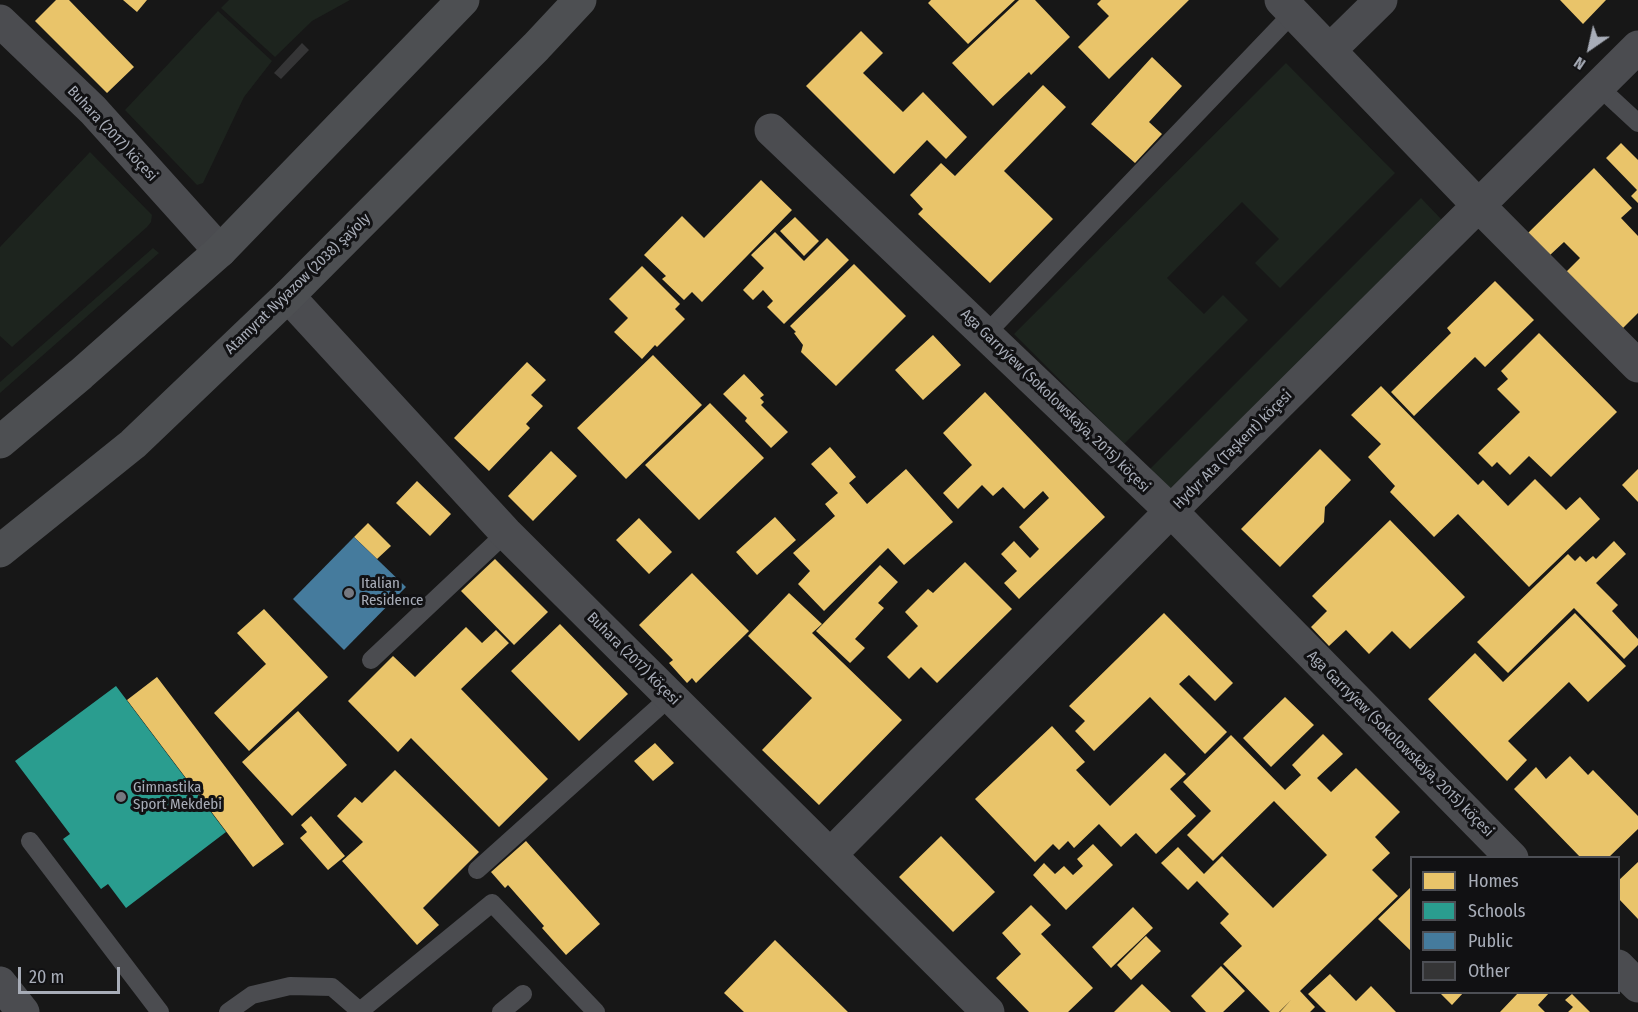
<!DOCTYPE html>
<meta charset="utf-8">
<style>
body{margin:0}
#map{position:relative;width:1638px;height:1012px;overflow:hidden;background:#171717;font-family:"Fira Sans Condensed",sans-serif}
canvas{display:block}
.legend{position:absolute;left:1410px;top:856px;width:210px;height:138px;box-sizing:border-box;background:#111113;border:2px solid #4d4f55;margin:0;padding:8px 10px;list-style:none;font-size:18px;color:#a8adb8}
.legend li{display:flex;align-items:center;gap:12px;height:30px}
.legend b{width:30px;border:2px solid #4d4f55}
.north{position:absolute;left:1560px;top:18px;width:60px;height:60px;-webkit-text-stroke:4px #111113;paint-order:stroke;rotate:214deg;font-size:16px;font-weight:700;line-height:24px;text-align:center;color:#a8adb8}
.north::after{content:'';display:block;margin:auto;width:21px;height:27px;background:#a8adb8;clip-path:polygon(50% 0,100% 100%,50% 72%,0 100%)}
.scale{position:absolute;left:18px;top:967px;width:102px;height:27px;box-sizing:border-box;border:3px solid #a8adb8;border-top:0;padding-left:8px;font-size:18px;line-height:21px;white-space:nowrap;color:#a8adb8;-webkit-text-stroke:4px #111113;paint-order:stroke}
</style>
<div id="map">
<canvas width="1638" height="1012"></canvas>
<ul class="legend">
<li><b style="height:16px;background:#e9c46a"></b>Homes</li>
<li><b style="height:16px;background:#2a9d8f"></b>Schools</li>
<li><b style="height:16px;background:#457b9d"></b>Public</li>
<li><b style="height:16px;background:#353536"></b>Other</li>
</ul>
<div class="north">N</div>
<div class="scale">20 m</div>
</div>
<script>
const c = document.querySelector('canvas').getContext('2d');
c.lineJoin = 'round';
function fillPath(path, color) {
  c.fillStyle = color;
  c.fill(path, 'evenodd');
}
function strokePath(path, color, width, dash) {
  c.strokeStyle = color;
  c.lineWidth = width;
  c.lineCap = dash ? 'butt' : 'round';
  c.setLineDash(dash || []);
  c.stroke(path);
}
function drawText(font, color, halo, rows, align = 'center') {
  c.font = font + ' "Fira Sans Condensed",sans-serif';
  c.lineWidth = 6;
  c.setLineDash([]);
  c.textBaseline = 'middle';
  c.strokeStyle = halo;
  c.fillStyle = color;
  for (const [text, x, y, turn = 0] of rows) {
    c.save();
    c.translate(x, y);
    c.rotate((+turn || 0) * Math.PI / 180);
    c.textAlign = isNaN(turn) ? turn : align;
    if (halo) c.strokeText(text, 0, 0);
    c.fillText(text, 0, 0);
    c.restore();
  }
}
const green = new Path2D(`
 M 229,0 L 350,0 L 312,21 L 275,57 L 221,8 Z
 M 218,11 L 272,61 L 244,97 L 203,183 L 197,185 L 125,110 Z
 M 1286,63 L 1395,173 L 1280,288 L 1255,263 L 1279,239 L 1242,202 L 1167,278 L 1204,314 L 1223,295 L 1248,320 L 1124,444 L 1014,334 Z
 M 90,152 L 152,215 L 151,222 L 147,227 L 12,347 L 0,336 L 0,247 Z
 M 1421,198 L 1442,220 L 1171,491 L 1149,470 Z
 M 153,248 L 159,253 L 0,393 L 0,382 Z`);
const homes = new Path2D(`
 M 56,0 L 69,0 L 134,67 L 107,93 L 35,21 Z
 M 123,0 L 147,0 L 137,12 Z
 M 931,0 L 1015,0 L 968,44 L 928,3 Z
 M 1019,0 L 1035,0 L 1070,37 L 1031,75 L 1029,72 L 993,106 L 952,63 Z
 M 1101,0 L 1189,0 L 1109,79 L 1078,47 L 1109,16 L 1097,4 Z
 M 1560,0 L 1606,0 L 1583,24 Z
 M 861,31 L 883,53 L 863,73 L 903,112 L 923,92 L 967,137 L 946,159 L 927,140 L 894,174 L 806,86 Z
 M 1152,57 L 1182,86 L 1149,122 L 1162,134 L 1135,163 L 1091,124 Z
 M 1043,85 L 1066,107 L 1004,171 L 1053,219 L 990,283 L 918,214 L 923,209 L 910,195 L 941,163 L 955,176 Z
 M 1621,143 L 1638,160 L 1638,203 L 1631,196 L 1637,190 L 1606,158 Z
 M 1594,168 L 1632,208 L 1621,218 L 1638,236 L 1638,313 L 1622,329 L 1566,272 L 1580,258 L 1564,242 L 1550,255 L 1528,233 Z
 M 761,180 L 792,210 L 702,302 L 692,292 L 684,300 L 662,279 L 666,276 L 644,255 L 682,216 L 704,238 Z
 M 795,217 L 819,241 L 804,256 L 780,231 Z
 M 775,232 L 804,261 L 827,238 L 849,260 L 784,324 L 767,307 L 773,301 L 763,290 L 753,300 L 743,290 L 764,268 L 751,255 Z
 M 854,264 L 906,316 L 836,386 L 801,352 L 803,345 L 794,333 L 796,332 L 790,326 Z
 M 642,266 L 680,304 L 675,309 L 685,319 L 657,347 L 655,345 L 642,359 L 614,332 L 628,318 L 609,299 Z
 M 1495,281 L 1534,320 L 1485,367 L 1475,357 L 1414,416 L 1391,392 L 1451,333 L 1447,328 Z
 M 1539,333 L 1617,412 L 1551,477 L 1529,456 L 1510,475 L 1497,462 L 1492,467 L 1478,453 L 1520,412 L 1497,389 L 1508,379 L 1501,371 Z
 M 933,335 L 961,365 L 923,400 L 895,370 Z
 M 653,355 L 702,405 L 626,479 L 577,428 Z
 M 527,362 L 546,380 L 531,395 L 543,406 L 526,424 L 530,428 L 489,471 L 454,438 Z
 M 744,374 L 764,395 L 760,398 L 764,402 L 761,405 L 788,432 L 771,448 L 745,421 L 747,418 L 723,394 Z
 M 1381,386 L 1478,485 L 1483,480 L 1508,506 L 1535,479 L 1566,510 L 1580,497 L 1600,519 L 1529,587 L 1458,514 L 1434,537 L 1390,492 L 1395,486 L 1368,457 L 1381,444 L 1351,415 Z
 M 985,392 L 1105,517 L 1019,599 L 1004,583 L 1017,571 L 1001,554 L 1014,541 L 1030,558 L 1039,549 L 1019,527 L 1049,498 L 1043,491 L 1024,509 L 1003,487 L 993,496 L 982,485 L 958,509 L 943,493 L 972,465 L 943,433 Z
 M 710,403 L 764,458 L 699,520 L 645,465 Z
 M 830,447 L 856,477 L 849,483 L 867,504 L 906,469 L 953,522 L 904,565 L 888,548 L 824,611 L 798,584 L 810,571 L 793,553 L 835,516 L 825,504 L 838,493 L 811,464 Z
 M 1320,449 L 1351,480 L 1325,507 L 1324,522 L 1280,567 L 1241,529 Z
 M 551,451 L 577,476 L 533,521 L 508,496 Z
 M 1638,469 L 1638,502 L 1622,485 Z
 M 417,481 L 451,514 L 430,536 L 396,503 Z
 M 775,517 L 796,540 L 757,575 L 736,552 Z
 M 639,518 L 672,552 L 649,574 L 616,540 Z
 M 1390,520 L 1465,597 L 1410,649 L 1392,631 L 1369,654 L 1346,630 L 1329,646 L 1311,627 L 1327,611 L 1312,596 Z
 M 368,523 L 391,546 L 377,559 L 354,537 Z
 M 1614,541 L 1626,554 L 1596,583 L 1618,605 L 1612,611 L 1638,639 L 1638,645 L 1624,659 L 1574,608 L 1508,673 L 1477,642 L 1568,554 L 1575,561 L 1580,556 L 1586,562 L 1593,556 L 1596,559 Z
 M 495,559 L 548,612 L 514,645 L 461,591 Z
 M 965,562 L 1012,609 L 937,683 L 921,667 L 909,679 L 887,657 L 918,626 L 905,612 L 928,589 L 933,593 Z
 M 880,565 L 898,582 L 878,603 L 884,608 L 855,639 L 865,648 L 850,663 L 816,631 Z
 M 692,573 L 749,631 L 696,683 L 692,678 L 687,683 L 669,663 L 673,660 L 639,625 Z
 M 789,593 L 822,624 L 812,633 L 902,720 L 819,805 L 762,750 L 812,698 L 748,636 Z
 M 264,609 L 328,677 L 249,751 L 214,713 L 266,664 L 237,633 Z
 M 1164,613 L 1233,683 L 1215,701 L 1189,675 L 1179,684 L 1227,732 L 1205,754 L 1150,697 L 1094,751 L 1075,731 L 1085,721 L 1069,706 Z
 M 1575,613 L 1626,666 L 1588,702 L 1569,682 L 1508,741 L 1527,760 L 1507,781 L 1428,699 L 1475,653 L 1503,682 Z
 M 560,624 L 628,694 L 579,741 L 511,671 Z
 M 466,627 L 482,643 L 496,630 L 509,643 L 461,689 L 548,779 L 499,827 L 411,738 L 398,752 L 348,701 L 393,656 L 415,677 Z
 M 157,677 L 284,844 L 253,867 L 127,700 Z
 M 1285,697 L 1314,725 L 1271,767 L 1243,738 Z
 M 298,711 L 347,765 L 292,816 L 242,762 Z
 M 1052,726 L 1085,762 L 1076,770 L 1110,806 L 1165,753 L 1186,774 L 1170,789 L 1196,816 L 1156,854 L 1136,833 L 1121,847 L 1099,824 L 1074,848 L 1068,841 L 1059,850 L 1053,844 L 1035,862 L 975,799 Z
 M 1323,734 L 1343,754 L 1317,778 L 1331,792 L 1356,768 L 1400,812 L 1375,837 L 1390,853 L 1372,870 L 1398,896 L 1300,991 L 1315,1007 L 1310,1012 L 1280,1012 L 1291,1000 L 1279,1012 L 1270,1012 L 1223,964 L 1242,946 L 1220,923 L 1229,914 L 1197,881 L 1188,890 L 1161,863 L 1178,847 L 1204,874 L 1222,856 L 1273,908 L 1327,855 L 1274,801 L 1213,861 L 1187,835 L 1211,811 L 1183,782 L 1231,735 L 1285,790 L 1301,775 L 1292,765 Z
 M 655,743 L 674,763 L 653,781 L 634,761 Z
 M 1570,756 L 1588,775 L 1593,770 L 1638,816 L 1638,829 L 1608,858 L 1581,858 L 1514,789 L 1536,767 L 1546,779 Z
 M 395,770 L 479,852 L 423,908 L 439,925 L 417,945 L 342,861 L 363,842 L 337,816 L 355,797 L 362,803 Z
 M 311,816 L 345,856 L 328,870 L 300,838 L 307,832 L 301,825 Z
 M 941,836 L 995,892 L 953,932 L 899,877 Z
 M 526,841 L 600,924 L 566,955 L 542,928 L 544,926 L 508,885 L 505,888 L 491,872 Z
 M 1093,844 L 1113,865 L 1066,910 L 1033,875 L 1044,863 L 1055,874 L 1064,866 L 1073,875 L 1083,866 L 1077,859 Z
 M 1638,862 L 1638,919 L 1618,898 L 1618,881 Z
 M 1412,886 L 1412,952 L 1378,919 Z
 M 1031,905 L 1051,925 L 1041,934 L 1093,988 L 1068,1012 L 1029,1012 L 996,978 L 1021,954 L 1002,933 Z
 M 1133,907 L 1153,928 L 1111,968 L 1092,947 Z
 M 1146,936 L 1161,951 L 1131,980 L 1117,965 Z
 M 775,940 L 848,1012 L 744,1012 L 724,993 Z
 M 1221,966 L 1245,991 L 1223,1012 L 1206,1012 L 1191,996 Z
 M 1330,974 L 1356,1001 L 1371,986 L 1396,1012 L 1326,1012 L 1308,994 Z
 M 1142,984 L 1171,1012 L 1114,1012 Z
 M 1439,992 L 1464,992 L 1452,1005 Z
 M 1519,992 L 1550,992 L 1538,1005 L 1545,1012 L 1500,1012 Z
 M 1572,994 L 1590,1012 L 1568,1012 L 1573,1007 L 1565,1000 Z`);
const schools = new Path2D(`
 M 116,686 L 226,832 L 126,908 L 108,884 L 101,889 L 63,839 L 70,834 L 15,761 Z`);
const public = new Path2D(`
 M 354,537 L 406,587 L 344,650 L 293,599 Z`);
const building = new Path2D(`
 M 302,43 L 309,50 L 281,79 L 274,73 Z`);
const service = new Path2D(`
 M 1598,86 L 1638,123
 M 985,335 L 1293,13
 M 371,660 L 506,533
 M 30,841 L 160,1012
 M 477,870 L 671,696
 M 360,1011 L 492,903 L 596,1012
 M 228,1012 L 252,995 L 290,986 L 332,987 L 361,1012
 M 501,1012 L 523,994`);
const minor = new Path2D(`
 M 1281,0 L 1478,205 L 1638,366
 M 0,21 L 93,110 L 220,251
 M 1330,50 L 1381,0
 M 771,130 L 1171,511 L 1512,858
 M 288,296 L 506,533 L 988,1012
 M 830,855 L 1171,511 L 1638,47
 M 1618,966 L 1638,986`);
const tertiary = new Path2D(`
 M 0,983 L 23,1012`);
const primary = new Path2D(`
 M 0,442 L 81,374 L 220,251 L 463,0
 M 0,551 L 133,444 L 288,296 L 536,47 L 580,0`);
const markers = [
 [349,593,6,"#757880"],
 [121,797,6,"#757880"]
];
const streetNames = [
 ["Buhara (2017) köçesi",112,134,47],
 ["Atamyrat Nyýazow (2038) şaýoly",298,284,-44],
 ["Aga Garryýew (Sokolowskaýa, 2015) köçesi",1055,401,44],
 ["Hydyr Ata (Taşkent) köçesi",1233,450,-45],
 ["Buhara (2017) köçesi",633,659,45],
 ["Aga Garryýew (Sokolowskaýa, 2015) köçesi",1400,744,45]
];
const poiNames = [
 ["Italian",361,584],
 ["Residence",361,601],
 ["Gimnastika",133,788],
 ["Sport Mekdebi",133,805]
];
fillPath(green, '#1d241e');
fillPath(homes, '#e9c46a');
fillPath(schools, '#2a9d8f');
fillPath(public, '#457b9d');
fillPath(building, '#353536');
strokePath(service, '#4b4c50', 18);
strokePath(minor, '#4b4c50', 33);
strokePath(tertiary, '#4b4c50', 33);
strokePath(primary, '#4d4f52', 33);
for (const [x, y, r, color] of markers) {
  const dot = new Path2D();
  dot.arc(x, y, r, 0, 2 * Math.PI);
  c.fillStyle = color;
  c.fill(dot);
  strokePath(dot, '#111113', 2);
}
drawText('15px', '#a8adb8', '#111113', streetNames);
drawText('15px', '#a8adb8', '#111113', poiNames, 'left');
</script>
